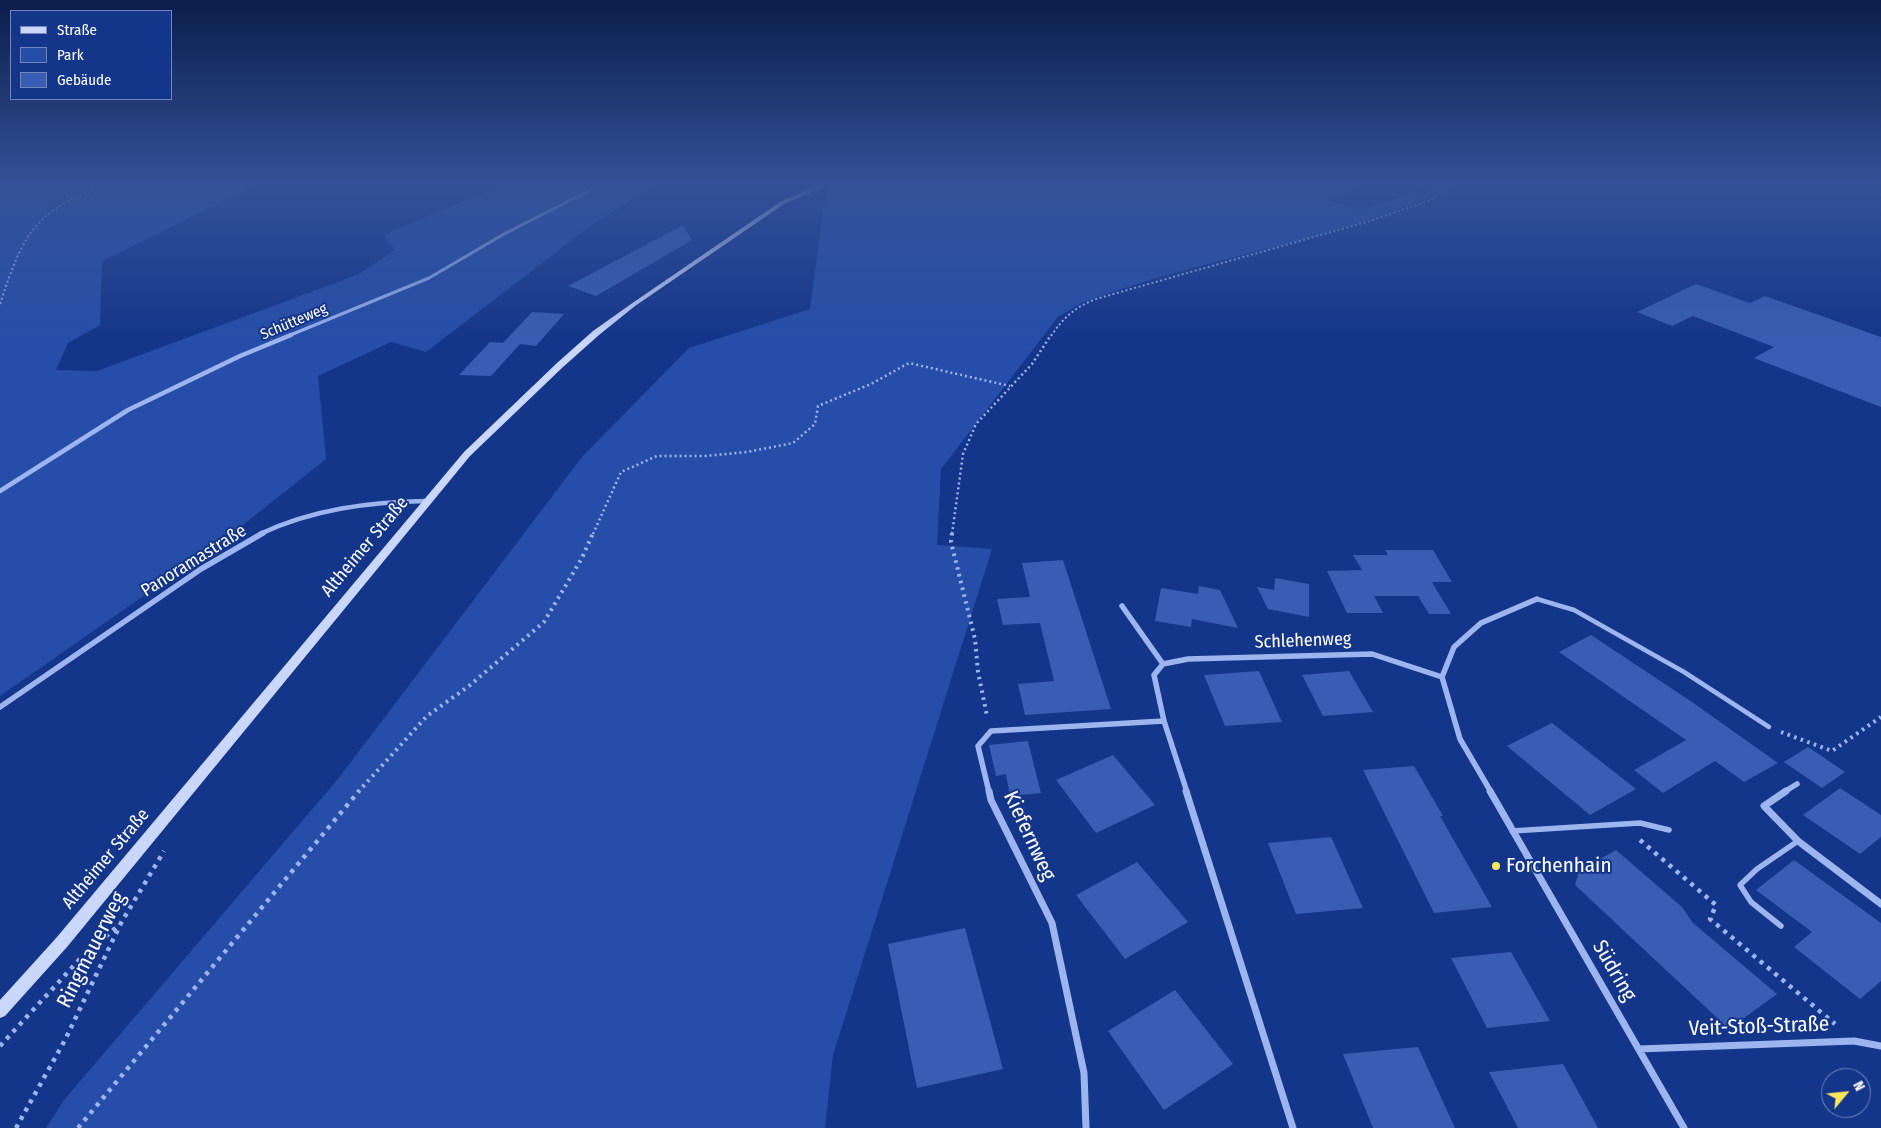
<!DOCTYPE html>
<meta charset="utf-8">
<style>
body{margin:0}
#map{position:relative;width:1881px;height:1128px;overflow:hidden;background:#14368a;font-family:"Fira Sans Condensed",sans-serif}
canvas{display:block}
.legend{position:absolute;left:10px;top:10px;width:162px;height:90px;box-sizing:border-box;background:#14368a;border:1px solid #7286b9;margin:0;padding:6px 9px;list-style:none;font-size:15px;color:#fff}
.legend li{display:flex;align-items:center;gap:10px;height:25px}
.legend b{width:25px;border:1px solid #7286b9}
.north{position:absolute;left:1821px;top:1068px;width:50px;height:50px;box-sizing:border-box;background:#14368a;border:1px solid #7286b9;border-radius:50%;rotate:62deg;font-size:14px;font-weight:700;line-height:20px;text-align:center;color:#fff}
.north::after{content:'';display:block;margin:auto;width:18px;height:22px;background:#ffe75a;clip-path:polygon(50% 0,100% 100%,50% 72%,0 100%)}
</style>
<div id="map">
<canvas width="1881" height="1128"></canvas>
<ul class="legend">
<li><b style="height:6px;background:#c9d7fb"></b>Straße</li>
<li><b style="height:14px;background:#264ea8"></b>Park</li>
<li><b style="height:14px;background:#385db2"></b>Gebäude</li>
</ul>
<div class="north">N</div>
</div>
<script>
const c = document.querySelector('canvas').getContext('2d');
c.lineJoin = 'round';
function fillPath(path, color) {
  c.fillStyle = color;
  c.fill(path, 'evenodd');
}
function strokePath(path, color, width, dash) {
  c.strokeStyle = color;
  c.lineWidth = width;
  c.lineCap = dash ? 'butt' : 'round';
  c.setLineDash(dash || []);
  c.stroke(path);
}
function drawText(font, color, halo, rows, align = 'center') {
  c.font = font + ' "Fira Sans Condensed",sans-serif';
  c.lineWidth = 4;
  c.setLineDash([]);
  c.textBaseline = 'middle';
  c.strokeStyle = halo;
  c.fillStyle = color;
  for (const [text, x, y, turn = 0] of rows) {
    c.save();
    c.translate(x, y);
    c.rotate((+turn || 0) * Math.PI / 180);
    c.textAlign = isNaN(turn) ? turn : align;
    if (halo) c.strokeText(text, 0, 0);
    c.fillText(text, 0, 0);
    c.restore();
  }
}
const green = new Path2D(`
 M 0,184 L 259,184 L 102,261 L 100,325 L 68,343 L 56,370 L 97,371 L 357,275 L 395,250 L 384,235 L 504,184 L 657,184 L 593,224 L 426,352 L 391,342 L 318,376 L 326,459 L 224,540 L 0,696 Z
 M 841,184 L 1370,184 L 1326,200 L 1360,209 L 1445,184 L 1455,184 C 1369,228 1273,246 1181,271 C 1148,280 1115,291 1083,302 L 1058,317 L 941,469 L 937,545 L 992,549 L 833,1055 L 825,1128 L 46,1128 L 64,1100 L 338,779 L 582,457 L 689,348 L 810,309 L 826,190 Z`);
const building = new Path2D(`
 M 683,225 L 692,240 L 596,296 L 568,286 Z
 M 1696,284 L 1750,303 L 1765,296 L 1881,337 L 1881,407 L 1754,358 L 1774,347 L 1693,316 L 1672,326 L 1637,312 Z
 M 532,312 L 564,314 L 536,346 L 520,344 L 491,376 L 459,375 L 490,342 L 505,343 L 503,343 Z
 M 1385,550 L 1433,550 L 1452,582 L 1432,582 L 1451,614 L 1429,614 L 1418,596 L 1374,596 L 1383,613 L 1347,613 L 1327,571 L 1362,570 L 1353,555 L 1388,555 Z
 M 1063,560 L 1111,709 L 1025,715 L 1018,684 L 1054,681 L 1040,623 L 1003,625 L 997,599 L 1030,597 L 1022,563 Z
 M 1275,578 L 1309,584 L 1309,617 L 1268,609 L 1257,587 L 1274,590 Z
 M 1199,586 L 1220,590 L 1238,628 L 1192,619 L 1191,627 L 1155,621 L 1161,588 L 1198,594 Z
 M 1591,635 L 1692,702 L 1778,763 L 1744,782 L 1715,761 L 1663,793 L 1634,770 L 1686,740 L 1559,652 Z
 M 1259,671 L 1282,722 L 1225,726 L 1204,675 Z
 M 1349,671 L 1373,712 L 1323,716 L 1302,675 Z
 M 1552,723 L 1636,789 L 1590,815 L 1507,746 Z
 M 1028,741 L 1041,793 L 1010,796 L 1006,774 L 996,776 L 989,745 Z
 M 1808,747 L 1845,772 L 1822,788 L 1784,762 Z
 M 1113,755 L 1155,805 L 1096,833 L 1056,780 Z
 M 1414,766 L 1443,816 L 1440,816 L 1492,907 L 1434,913 L 1363,770 Z
 M 1840,788 L 1881,815 L 1881,837 L 1860,854 L 1803,815 Z
 M 1331,837 L 1363,908 L 1296,914 L 1268,843 Z
 M 1616,850 L 1682,907 L 1693,923 L 1777,994 L 1729,1029 L 1575,885 L 1579,871 Z
 M 1794,860 L 1881,923 L 1881,981 L 1860,999 L 1794,947 L 1812,932 L 1756,890 Z
 M 1137,862 L 1188,922 L 1125,959 L 1076,895 Z
 M 965,928 L 1003,1069 L 917,1088 L 888,944 Z
 M 1511,952 L 1550,1021 L 1487,1028 L 1451,958 Z
 M 1175,990 L 1233,1064 L 1164,1110 L 1108,1031 Z
 M 1418,1047 L 1455,1128 L 1373,1128 L 1343,1054 Z
 M 1563,1064 L 1598,1128 L 1518,1128 L 1489,1072 Z`);
const pathFar3 = new Path2D(`
 M 0,304 C 24,231 36,208 112,184
 M 1051,336 C 1063,318 1075,307 1096,299 L 1370,221 L 1428,201 L 1457,184`);
const pathFar2 = new Path2D(`
 M 593,534 L 621,472 L 657,456 L 705,456 L 747,452 L 793,443 L 815,424 L 818,406 L 871,384 L 909,363 L 1010,386
 M 952,534 L 963,454 L 976,424 L 1032,364 L 1051,335`);
const pathFar1 = new Path2D(`
 M 952,533 L 951,542 L 975,639 L 978,672 L 987,716
 M 1781,732 L 1832,751 L 1881,717
 M 358,792 L 427,716 L 469,686 L 544,622 L 582,558 L 593,533`);
const path = new Path2D(`
 M 1640,840 L 1716,905 L 1710,919 L 1835,1024
 M 0,1046 L 80,959 L 119,925
 M 16,1128 L 65,1040 L 121,923 L 164,851
 M 78,1128 L 359,791`);
const laneFar1 = new Path2D(`
 M 1537,599 L 1574,610 L 1684,672 L 1769,727`);
const lane = new Path2D(`
 M 1512,831 L 1640,823 L 1669,830
 M 1781,926 L 1751,902 L 1740,885 L 1757,869 L 1798,841`);
const streetFar3 = new Path2D(`
 M 288,336 L 429,278 L 504,234 L 602,184`);
const streetFar2 = new Path2D(`
 M 0,491 L 128,410 L 240,356 L 291,335
 M 260,534 C 313,509 369,502 427,501`);
const streetFar1 = new Path2D(`
 M 1122,606 L 1163,664 L 1154,675 L 1164,721 L 1187,792
 M 1163,664 L 1188,659 L 1372,654 L 1442,677
 M 0,707 L 201,569 L 263,533
 M 989,792 L 978,746 L 991,731 L 1164,721
 M 1491,792 L 1460,739 L 1442,677 L 1454,647 L 1481,623 L 1537,599
 M 1784,792 L 1797,784`);
const street = new Path2D(`
 M 989,791 L 991,800 L 1052,923 L 1084,1073 L 1086,1128
 M 1186,791 L 1293,1128
 M 1490,791 L 1684,1128
 M 1786,791 L 1764,806 L 1798,841 L 1881,904
 M 1639,1049 L 1854,1041 L 1881,1046`);
const secondary = new Path2D(`
 M 822,184 L 830,184 L 784,204 L 635,306 L 599,335 L 563,367 L 470,456 L 67,947 L 5,1016 L 0,1018 L 0,1000 L 57,937 L 464,452 L 557,363 L 593,331 L 631,304 L 780,202 Z`);
const markers = [
 [1496,866,5,"#ffe75a"]
];
const farStreetnames = [
 ["Schütteweg",294,322,-23]
];
const streetNames = [
 ["Altheimer Straße",365,547,-50],
 ["Panoramastraße",194,561,-32],
 ["Schlehenweg",1303,641,-2],
 ["Altheimer Straße",106,859,-50]
];
const nearStreetnames = [
 ["Kiefernweg",1029,836,65],
 ["Ringmauerweg",92,950,-63],
 ["Südring",1614,971,60],
 ["Veit-Stoß-Straße",1759,1027,-2]
];
const nearPoinames = [
 ["Forchenhain",1506,866]
];
fillPath(green, '#264ea8');
fillPath(building, '#385db2');
strokePath(pathFar3, '#9cb5ef', 2, [2, 2.5]);
strokePath(pathFar2, '#9cb5ef', 2.5, [2, 3]);
strokePath(pathFar1, '#9cb5ef', 4, [2.5, 4.5]);
strokePath(path, '#9cb5ef', 4.5, [4, 5.5]);
strokePath(laneFar1, '#9cb5ef', 4.5);
strokePath(lane, '#9cb5ef', 5.5);
strokePath(streetFar3, '#9cb5ef', 3);
strokePath(streetFar2, '#9cb5ef', 4.5);
strokePath(streetFar1, '#9cb5ef', 5.5);
strokePath(street, '#9cb5ef', 7);
fillPath(secondary, '#c9d7fb');
const sky = c.createLinearGradient(0, 0, 0, 342);
sky.addColorStop(0, '#0b1e4c');
sky.addColorStop(0.54, '#345298');
sky.addColorStop(1, '#34529800');
c.fillStyle = sky;
c.fillRect(0, 0, 1881, 342);
for (const [x, y, r, color] of markers) {
  const dot = new Path2D();
  dot.arc(x, y, r, 0, 2 * Math.PI);
  c.fillStyle = color;
  c.fill(dot);
  strokePath(dot, '#14368a', 2);
}
drawText('15px', '#fff', '#14368a', farStreetnames);
drawText('18px', '#fff', '#14368a', streetNames);
drawText('21px', '#fff', '#14368a', nearStreetnames);
drawText('21px', '#fff', '#14368a', nearPoinames, 'left');
</script>
